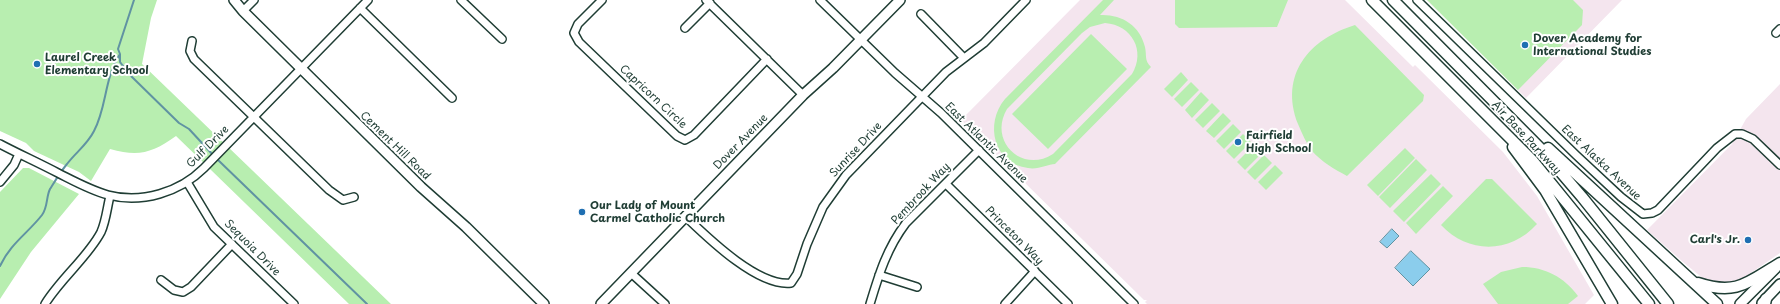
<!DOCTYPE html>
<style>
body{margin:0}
canvas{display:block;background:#fff}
</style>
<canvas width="1780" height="304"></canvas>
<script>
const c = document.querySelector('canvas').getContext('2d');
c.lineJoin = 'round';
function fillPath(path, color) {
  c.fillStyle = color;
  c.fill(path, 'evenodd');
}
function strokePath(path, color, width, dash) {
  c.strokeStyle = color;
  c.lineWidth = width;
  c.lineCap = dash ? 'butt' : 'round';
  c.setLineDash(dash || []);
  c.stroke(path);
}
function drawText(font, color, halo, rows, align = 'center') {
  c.font = font + ' "Playpen Sans",sans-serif';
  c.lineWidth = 4;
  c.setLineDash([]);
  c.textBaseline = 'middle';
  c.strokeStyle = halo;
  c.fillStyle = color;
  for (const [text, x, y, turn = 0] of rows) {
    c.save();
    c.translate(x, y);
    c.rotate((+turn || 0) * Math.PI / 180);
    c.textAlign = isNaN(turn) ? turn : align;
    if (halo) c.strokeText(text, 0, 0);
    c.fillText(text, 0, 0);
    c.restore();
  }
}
const built = new Path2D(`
 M 1080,0 L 1345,0 L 1413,67 L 1415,65 L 1503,152 L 1537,196 L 1594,295 L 1585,304 L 1147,304 L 1145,302 L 1147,300 L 1144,300 L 961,120 Z
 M 1427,0 L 1622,0 L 1526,98 Z
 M 1780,84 L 1780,253 L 1742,279 L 1727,283 L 1705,280 L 1683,262 L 1647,230 L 1732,144 L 1746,119 Z`);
const green = new Path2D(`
 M 0,0 L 157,0 L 151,18 L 142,64 L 391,304 L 349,304 L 176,136 C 152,153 139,157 110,149 L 91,181 L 79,172 L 34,151 L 26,143 L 0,131 Z
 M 1103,0 L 1114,0 L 1100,15 C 1121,14 1140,25 1145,47 C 1147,56 1144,60 1151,67 L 1055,164 C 1048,164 1038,170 1028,168 C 994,164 984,124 1005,99 ZM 1105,23 C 1132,25 1146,51 1132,74 L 1053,154 C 1022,174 988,141 1007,109 L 1082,33 L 1090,27 Z
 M 1175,0 L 1288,0 L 1277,27 L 1179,28 L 1175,24 Z
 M 1427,0 L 1573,0 L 1583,10 L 1582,25 L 1518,90 Z
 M 1355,25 L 1424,95 L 1423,101 L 1347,176 C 1334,169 1322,162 1312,151 C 1306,143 1302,133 1298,124 C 1279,75 1309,39 1355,25 Z
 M 1091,34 L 1127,69 L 1048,149 L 1012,114 Z
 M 1181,72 L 1188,80 L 1172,97 L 1164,89 Z
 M 1191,82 L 1199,90 L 1182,107 L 1174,99 Z
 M 1201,92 L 1209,100 L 1192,118 L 1185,110 Z
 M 1212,103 L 1220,111 L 1203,128 L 1195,120 Z
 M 1223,113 L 1231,121 L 1214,138 L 1206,131 Z
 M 1233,124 L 1241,132 L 1224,149 L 1216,141 Z
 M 1243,134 L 1251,142 L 1234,159 L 1226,151 Z
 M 1254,145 L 1262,153 L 1245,170 L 1237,162 Z
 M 1405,148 L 1415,158 L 1378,196 L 1367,185 Z
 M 1264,155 L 1272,163 L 1255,180 L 1247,172 Z
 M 1416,159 L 1427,170 L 1390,208 L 1379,197 Z
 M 1275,165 L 1283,173 L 1266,190 L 1258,182 Z
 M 23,168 L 29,168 L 79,194 L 31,252 L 0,299 L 0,192 Z
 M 1431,174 L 1441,184 L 1404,222 L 1393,211 Z
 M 1486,179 L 1492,179 L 1537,224 C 1510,254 1468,254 1441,225 Z
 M 1443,186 L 1453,196 L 1416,234 L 1406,223 Z
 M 1522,267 C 1545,267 1564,277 1578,296 L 1568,304 L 1498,304 L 1483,284 L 1501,272 Z`);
const water = new Path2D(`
 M 1392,229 L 1399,236 L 1387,248 L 1380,242 Z
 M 1411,251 L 1430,269 L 1413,286 L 1395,268 Z`);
const stream = new Path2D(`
 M 120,54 L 120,62 L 131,76 L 179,123 L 189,129 L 214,156
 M 217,159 L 367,304
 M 0,266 C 10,244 28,233 42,215 C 48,207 46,197 50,189 C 55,181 61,171 67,164 C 76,152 87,145 94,131 C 107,107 104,78 120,54 L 118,49 L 134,0`);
const street = new Path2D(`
 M 461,0 L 502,39
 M 602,0 L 578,24 L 574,33 L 579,42 L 677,136 L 685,140 L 694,135 L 767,59
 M 706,0 L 803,95
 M 820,0 L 895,73 L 941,113 L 1134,304
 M 1417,0 L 1576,155 L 1621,197 L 1643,214 L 1652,213 L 1658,210 L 1717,148 L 1735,134 L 1742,134 L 1753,139 L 1780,165
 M 360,8 L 452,98
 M 243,11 L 254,0
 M 921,14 L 964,58
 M 685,28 L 710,3
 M 1776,33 L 1780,29
 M 192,41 L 190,51 L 194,59 L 329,190 L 343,200 L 354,197
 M 0,144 C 19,154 39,163 58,173 C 74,181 90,190 108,195 C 142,204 180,192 204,168 L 368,0
 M 0,182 L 14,165 L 19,154
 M 187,182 L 214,227 L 294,304
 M 946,184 L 1068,304
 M 686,217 C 708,238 758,287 791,283 L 797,274 L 807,244 L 823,207 L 846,175 L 946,72 L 984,43 L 1026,0
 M 631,273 L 665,304
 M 879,275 L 917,287
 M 161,280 L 174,290 L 183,292 L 191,287 L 232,244
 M 45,304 C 61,278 88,257 101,232 C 106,221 107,208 110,196
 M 870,304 C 879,274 887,248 906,223 L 979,150
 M 1005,304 L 1035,271`);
const secondary = new Path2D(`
 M 234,0 L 243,11 L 421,187 L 466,227 L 544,304
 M 1762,303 L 1780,284
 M 601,304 L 803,95 L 833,68 L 900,0
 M 1740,304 L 1776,268`);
const primary = new Path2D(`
 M 1372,0 L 1532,160 L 1649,304
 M 1393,0 L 1541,149 L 1582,197 L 1668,304
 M 1513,147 L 1545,190 L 1612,304
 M 1548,148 L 1717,304
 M 1698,283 C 1737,296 1748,282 1780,263
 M 1765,304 L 1766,299`);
const markers = [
 [1525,45,4,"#1f6fb2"],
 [37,64,4,"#1f6fb2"],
 [1238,142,4,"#1f6fb2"],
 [582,212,4,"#1f6fb2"],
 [1748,240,4,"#1f6fb2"]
];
const poiNames = [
 ["Dover Academy for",1533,39],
 ["International Studies",1533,52],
 ["Laurel Creek",45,58],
 ["Elementary School",45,71],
 ["Fairfield",1246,136],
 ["High School",1246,149],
 ["Our Lady of Mount",590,206],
 ["Carmel Catholic Church",590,219],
 ["Carl's Jr.",1740,240,"right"]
];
const streetNames = [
 ["Capricorn Circle",653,97,43],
 ["Air Base Parkway",1526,138,47],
 ["Dover Avenue",741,142,-46],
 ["East Atlantic Avenue",986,143,44],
 ["Cement Hill Road",395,146,44],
 ["Gulf Drive",208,147,-45],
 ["Sunrise Drive",856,150,-47],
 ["East Alaska Avenue",1601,163,43],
 ["Pembrook Way",921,194,-47],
 ["Princeton Way",1014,236,45],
 ["Sequoia Drive",252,248,45]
];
fillPath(built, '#f4e5ee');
fillPath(green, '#b8eeb0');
fillPath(water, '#8bcdec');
strokePath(water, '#6093a2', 1);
strokePath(stream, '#6093a2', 2);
strokePath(street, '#1f3d34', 10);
strokePath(secondary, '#1f3d34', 12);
strokePath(primary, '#1f3d34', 13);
strokePath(street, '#fff', 7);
strokePath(secondary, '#fff', 9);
strokePath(primary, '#fff', 10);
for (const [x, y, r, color] of markers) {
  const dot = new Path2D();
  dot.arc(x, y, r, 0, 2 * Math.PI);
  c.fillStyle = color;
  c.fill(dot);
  strokePath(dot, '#fff', 1.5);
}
drawText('bold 11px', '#1f3d34', '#fff', poiNames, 'left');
drawText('11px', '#1f3d34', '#fff', streetNames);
</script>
